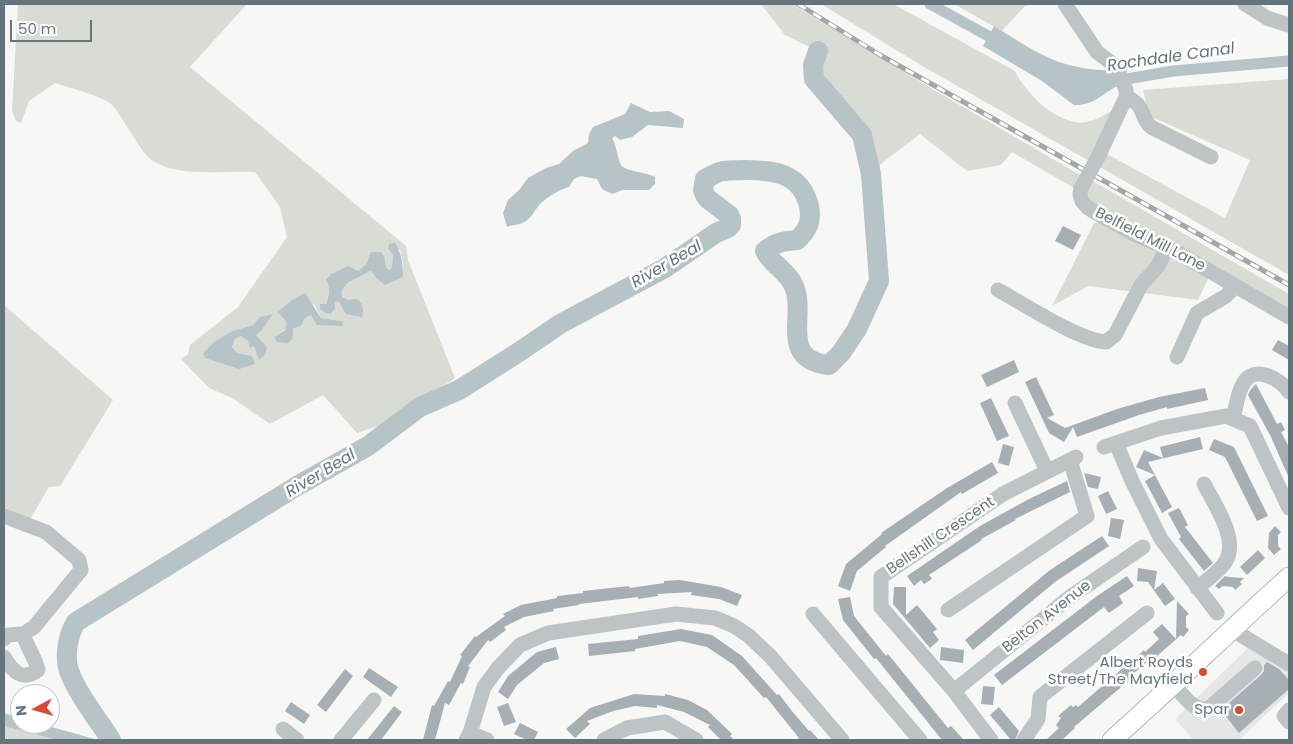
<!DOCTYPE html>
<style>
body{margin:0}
#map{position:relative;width:1293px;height:744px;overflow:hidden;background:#f7f7f5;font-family:Poppins,sans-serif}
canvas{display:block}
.frame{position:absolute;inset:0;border:5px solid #64757e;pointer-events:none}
.north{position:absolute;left:10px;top:684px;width:50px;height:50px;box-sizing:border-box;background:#fff;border:1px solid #c1c8cb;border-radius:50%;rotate:264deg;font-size:14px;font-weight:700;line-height:20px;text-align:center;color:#64757e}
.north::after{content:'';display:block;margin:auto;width:18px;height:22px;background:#db4831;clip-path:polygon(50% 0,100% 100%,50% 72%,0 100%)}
.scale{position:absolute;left:10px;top:20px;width:82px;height:22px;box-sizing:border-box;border:2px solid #64757e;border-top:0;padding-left:6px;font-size:15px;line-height:18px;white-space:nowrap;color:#64757e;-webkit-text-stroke:4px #fff;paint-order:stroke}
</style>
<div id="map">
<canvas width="1293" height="744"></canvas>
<div class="frame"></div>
<div class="north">N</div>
<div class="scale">50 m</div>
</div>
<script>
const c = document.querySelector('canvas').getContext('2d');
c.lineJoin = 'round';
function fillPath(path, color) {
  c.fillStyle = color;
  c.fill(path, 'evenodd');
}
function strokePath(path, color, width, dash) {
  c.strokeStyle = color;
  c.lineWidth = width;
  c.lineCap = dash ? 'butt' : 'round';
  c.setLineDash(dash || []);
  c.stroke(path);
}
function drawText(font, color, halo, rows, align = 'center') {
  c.font = font + ' Poppins,sans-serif';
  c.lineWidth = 5;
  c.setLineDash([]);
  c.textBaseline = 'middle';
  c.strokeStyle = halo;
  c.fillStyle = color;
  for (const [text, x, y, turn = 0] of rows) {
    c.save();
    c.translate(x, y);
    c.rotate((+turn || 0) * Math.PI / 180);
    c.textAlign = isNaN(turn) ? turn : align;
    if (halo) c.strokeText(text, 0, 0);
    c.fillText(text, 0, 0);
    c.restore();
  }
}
const built = new Path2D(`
 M 1248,648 L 1289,672 L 1289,693 L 1239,740 L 1194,740 L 1175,719 Z`);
const green = new Path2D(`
 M 18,4 L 247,4 L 190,67 L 406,246 L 408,260 L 455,378 L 390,422 L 357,433 L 323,395 L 270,424 L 232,398 L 209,388 L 181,359 L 188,354 L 190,345 L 238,307 L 287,237 L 280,207 L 255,172 C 222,170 181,178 153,161 C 142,155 123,117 112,105 C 105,97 67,87 55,83 L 29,101 L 21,123 L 16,121 L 12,111 ZM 389,244 L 400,250 L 403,263 L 403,277 L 376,278 L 371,271 L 349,282 L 342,290 L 342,297 L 349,300 L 339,302 L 337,300 L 335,303 L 335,309 L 332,314 L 326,313 L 320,304 L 326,304 L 330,286 L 358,271 L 367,263 L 385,258 L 386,268 L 388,270 L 392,267 L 393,255 L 388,249 ZM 314,304 L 321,318 L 342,321 L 318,325 L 311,315 L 304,319 L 302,325 L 274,337 L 285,329 L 288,323 L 283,319 ZM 272,315 L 262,330 L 255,335 L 262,341 L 260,360 L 254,346 L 241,336 L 235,338 L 232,347 L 237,353 L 252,356 L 203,353 L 215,341 L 232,331 L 253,325 Z
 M 761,4 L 792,4 L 941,94 L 1082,176 L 1076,189 L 1012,152 L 1001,165 L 967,171 L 920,134 L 877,167 L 874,141 L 864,123 L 841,96 L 819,77 L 816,70 L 822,53 L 785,35 Z
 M 821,4 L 893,4 L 1015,71 C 1025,92 1051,118 1075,122 C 1090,125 1105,115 1117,107 L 1091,162 L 924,67 Z
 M 954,4 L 1034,4 L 1025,6 L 1002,31 Z
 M 1289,79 L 1289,275 L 1098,166 L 1105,153 L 1225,218 L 1250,160 L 1149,116 L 1143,90 Z
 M 1091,180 L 1289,294 L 1289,309 L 1092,205 L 1087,190 Z
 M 1094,223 L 1101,223 L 1209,277 L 1198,300 L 1088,286 L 1052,306 Z
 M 4,305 L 113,400 L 60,486 L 49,487 L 29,521 L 4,511 Z
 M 4,726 L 56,740 L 4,740 Z`);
const water = new Path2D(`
 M 994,26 C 1017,40 1042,58 1069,65 C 1084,69 1099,70 1115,71 L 1119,85 C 1103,93 1094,106 1074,105 L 1042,81 L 983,46 Z
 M 631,103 L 650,112 L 669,111 L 684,119 L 683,128 L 648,125 L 632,137 L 620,140 L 615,136 L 612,138 C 617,147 617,156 621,165 C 624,171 646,172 655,177 L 655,184 L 649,190 L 623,190 L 612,194 L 602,189 L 597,179 L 581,176 L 574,179 L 569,187 C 559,190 549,196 541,203 C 535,209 533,216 526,221 C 519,226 513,224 507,227 L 503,213 L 508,200 L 519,190 L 528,178 L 546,168 L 559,164 L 573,151 L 588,143 L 589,134 L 593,127 L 625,114 Z
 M 395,243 C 402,254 403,264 403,277 L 385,285 L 376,278 L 371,271 L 349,282 L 342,290 L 342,297 L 349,300 L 356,299 C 363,303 364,308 362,317 L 346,314 L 339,302 L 337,301 L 335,303 L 335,309 L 331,314 L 326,313 L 320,309 L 320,304 L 326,304 C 329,294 331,288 326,280 L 331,274 L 348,266 L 358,271 L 367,263 L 371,252 L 381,252 L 385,258 L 386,268 L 389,270 L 392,267 L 393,255 L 388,249 L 389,244 Z
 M 305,293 L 321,318 L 342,321 L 343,326 L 317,325 L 311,315 L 304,319 L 302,325 L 293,329 L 293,338 L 288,343 L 277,342 L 274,337 L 285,330 L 287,323 L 278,312 L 292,300 Z
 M 273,314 L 262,330 L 256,335 L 267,347 L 265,355 L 259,360 L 254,346 L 250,348 L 248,341 L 241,336 L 235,339 L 232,347 L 237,353 L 252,356 L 255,364 L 239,369 L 205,358 L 203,353 L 215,341 L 232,331 L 253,325 L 260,317 Z
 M 4,713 L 20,718 L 20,724 L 41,724 L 98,740 L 56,740 L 4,726 Z`);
const canal = new Path2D(`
 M 930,4 L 1001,43
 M 1115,81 L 1173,71 L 1289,61`);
const river = new Path2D(`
 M 111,740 C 97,718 78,695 69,671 C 64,656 68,635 76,622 L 297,486 L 368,446 L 420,407 L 459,390 L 519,352 L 560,324 L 665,268 L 716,233 L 728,228 L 731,225 L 731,219 L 729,215 L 708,199 L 705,195 L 703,190 L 705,179 C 709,177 714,174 719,172 C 726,170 737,170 745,170 C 774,170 801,173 809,206 C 812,221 808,230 797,240 C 785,241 775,242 765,251 C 772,265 786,270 793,284 C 808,314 777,359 829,365 L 841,353 L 857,329 L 879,281 L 871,174 L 862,135 L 814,79 L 813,65 L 818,51`);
const building = new Path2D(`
 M 1063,226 L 1081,235 L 1073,250 L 1055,241 Z
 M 1278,340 L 1289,346 L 1289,360 L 1272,350 Z
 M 1014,360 L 1019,372 L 987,387 L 981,375 Z
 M 1036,377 L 1054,415 L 1047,418 L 1065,428 L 1117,409 L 1159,397 L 1205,388 L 1208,400 L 1167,409 L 1167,407 L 1139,415 L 1077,437 L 1073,427 L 1064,442 L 1049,433 L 1025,382 Z
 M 1256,384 L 1277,424 L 1281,422 L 1285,430 L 1281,432 L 1289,447 L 1289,478 L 1271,437 L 1248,395 L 1251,389 Z
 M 991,398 L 1009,436 L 997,441 L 980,403 Z
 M 1200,437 L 1203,449 L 1148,462 L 1172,507 L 1162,513 L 1145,481 L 1155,475 L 1136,467 L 1144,450 L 1163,458 L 1160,447 Z
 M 1214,439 L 1234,447 L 1268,516 L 1257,521 L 1225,457 L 1209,450 Z
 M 1003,444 L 1014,447 L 1009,466 L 998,463 Z
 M 992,462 L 998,473 L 962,494 L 961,492 L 885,546 L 886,547 L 857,571 L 850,591 L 838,586 L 846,564 L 882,534 L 881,533 L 947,488 Z
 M 1084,473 L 1101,477 L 1098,489 L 1088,487 Z
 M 1067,481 L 1070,492 L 1015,519 L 1016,520 L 981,539 L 982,540 L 929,575 L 932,579 L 924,584 L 921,580 L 914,586 L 907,576 L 980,526 L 1029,499 Z
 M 1108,491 L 1117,509 L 1106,514 L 1098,496 Z
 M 1179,508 L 1188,525 L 1185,527 L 1213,563 L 1204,571 L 1179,539 L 1181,537 L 1168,513 Z
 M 1111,518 L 1124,520 L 1120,539 L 1108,536 Z
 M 1275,526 L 1281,532 L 1278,535 L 1278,546 L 1281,549 L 1274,555 L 1268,548 L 1269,533 Z
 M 1102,536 L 1109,546 L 1055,582 L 973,650 L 965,640 L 1050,570 Z
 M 1258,550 L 1265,558 L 1247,575 L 1240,567 Z
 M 1138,568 L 1157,571 L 1154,590 L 1163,583 L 1175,599 L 1165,606 L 1148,582 L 1137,581 Z
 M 1127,576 L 1134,586 L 1119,596 L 1123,603 L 1109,613 L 1104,607 L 1002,685 L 994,675 L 1097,596 Z
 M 1225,576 L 1228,577 L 1244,578 L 1240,582 L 1242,584 L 1235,590 L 1233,587 L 1222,586 L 1219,589 L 1215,586 Z
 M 680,580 L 721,587 L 742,595 L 737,606 L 719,599 L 691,595 L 692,592 L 658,594 L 658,596 L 638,599 L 638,597 L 579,604 L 579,605 L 553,609 L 554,611 L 524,617 L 504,627 L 506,630 L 490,642 L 488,640 L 468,666 L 470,667 L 463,684 L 461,683 L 449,705 L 445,703 L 435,740 L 423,740 L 432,705 L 434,706 L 448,681 L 450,682 L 462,656 L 460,655 L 475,636 L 476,637 L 505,616 L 503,614 L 521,605 L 557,598 L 557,596 L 583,593 L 583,591 L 629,586 L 630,588 L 664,583 L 664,581 Z
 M 894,587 L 906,587 L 906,615 L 917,605 L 937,629 L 933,632 L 939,640 L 930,648 L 893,604 Z
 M 850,597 L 854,616 L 886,656 L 888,654 L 948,728 L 951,726 L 964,740 L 942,740 L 876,658 L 874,659 L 843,620 L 838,599 Z
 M 1177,601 L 1189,614 L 1186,616 L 1186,627 L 1189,630 L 1183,637 L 1181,635 L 1157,656 L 1156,654 L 1132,675 L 1133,677 L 1113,694 L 1074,727 L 1075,728 L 1062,740 L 1046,740 L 1059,728 L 1056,725 L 1061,718 L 1058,716 L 1071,705 L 1073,707 L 1076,705 L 1078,707 L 1144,650 L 1145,652 L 1159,639 L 1153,632 L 1162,624 L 1176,639 Z
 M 681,629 L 712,635 L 742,656 L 777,695 L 779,694 L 791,710 L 809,731 L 810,730 L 819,740 L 797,740 L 799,738 L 766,697 L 764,698 L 734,665 L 707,647 L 680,641 L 635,649 L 635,651 L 589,656 L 588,644 L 638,639 L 638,636 Z
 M 556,647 L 559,659 L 544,663 L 517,685 L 508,699 L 498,692 L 508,676 L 537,652 Z
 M 941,647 L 964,650 L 963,663 L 940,660 Z
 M 1267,662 L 1279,669 L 1289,680 L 1289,689 L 1239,733 L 1221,710 L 1261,675 L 1264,671 L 1264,665 Z
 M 369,668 L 398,687 L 391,697 L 363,677 Z
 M 345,669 L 353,676 L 326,712 L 317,705 Z
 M 983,686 L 995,687 L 993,705 L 981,704 Z
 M 634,694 L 665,696 L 665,694 L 688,700 L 707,710 L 732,734 L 730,736 L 734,740 L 721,740 L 708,727 L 710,725 L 684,712 L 657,705 L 657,708 L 635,706 L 613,711 L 587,721 L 590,724 L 575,738 L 566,729 L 590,708 Z
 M 291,702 L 310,715 L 304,724 L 285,711 Z
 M 508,703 L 516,722 L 504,726 L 497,707 Z
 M 394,706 L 402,712 L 381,740 L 367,740 Z
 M 999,707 L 1019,731 L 1015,740 L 1011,740 L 990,715 Z
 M 520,723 L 538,732 L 534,740 L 527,740 L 514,734 Z`);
const minor = new Path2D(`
 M 1065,4 L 1097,52 L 1117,67 L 1126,90 L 1126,97 L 1098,157
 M 1245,4 L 1267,18 L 1289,25
 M 1126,97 C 1147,106 1139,116 1151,127 L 1211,157
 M 1081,188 L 1080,194 L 1082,201 L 1087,207 L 1096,213 L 1134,234 L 1175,251 L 1289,317
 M 998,290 C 1024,304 1078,340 1106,342 L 1115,335 L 1141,285 L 1158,266 L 1167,247
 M 1177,357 L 1197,313 L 1226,296 L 1235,286
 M 1015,403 L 1047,471
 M 1233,419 C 1236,408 1237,394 1243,384 C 1253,364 1280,378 1289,392
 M 1116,443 L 1132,481 L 1161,539 L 1217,613
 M 1104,447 L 1161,428 L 1226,416 L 1250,426 L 1289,508
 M 4,516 L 46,532 L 79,560 L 81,570 L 34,627 L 23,634 L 8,635 L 4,639
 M 1197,588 C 1206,581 1217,573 1224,564 C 1241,542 1215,505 1204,484
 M 948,610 L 1087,516 L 1070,460
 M 813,614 L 920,740
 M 1231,629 L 1289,664
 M 4,657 C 12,671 22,682 38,670 C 35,657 27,647 23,634
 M 1174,685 C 1184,696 1193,711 1208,709 L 1255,668
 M 954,691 L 1070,597 L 1143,547
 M 1289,710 L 1284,716 L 1289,722
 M 283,729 L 297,740
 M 470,733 L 487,740
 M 341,740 L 374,700
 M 466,740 L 470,733 L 484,687 L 498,668 L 520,645 L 548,633 L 676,614 L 715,618 L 734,626 L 749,636 L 771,657 L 842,740
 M 604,740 L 627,728 L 665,722 L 696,740
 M 991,740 L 954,691 L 881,607 L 881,577 L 1003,494 L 1076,457
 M 1024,740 L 1038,719 L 1040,697 L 1147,613`);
const major = new Path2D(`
 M 1112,740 C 1172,687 1229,631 1289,577`);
const rail = new Path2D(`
 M 798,4 L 880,55 L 1289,285`);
const minorBridge = new Path2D(`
 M 1081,188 L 1098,157`);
const markers = [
 [1203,672,5,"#db4831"],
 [1239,710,5,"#db4831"]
];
const streetNames = [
 ["Belfield Mill Lane",1150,240,27],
 ["Bellshill Crescent",941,536,-34],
 ["Belton Avenue",1047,617,-38]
];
const poiNames = [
 ["Albert Royds",1193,663],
 ["Street/The Mayfield",1193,680],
 ["Spar",1229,710]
];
const waterNames = [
 ["Rochdale Canal",1171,58,-8],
 ["River Beal",667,265,-30],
 ["River Beal",321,474,-31]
];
fillPath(built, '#e5e7e6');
fillPath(green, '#d8dcd4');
fillPath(water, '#b6c4c7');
strokePath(canal, '#b6c4c7', 11);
strokePath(river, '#b6c4c7', 20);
fillPath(building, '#a6afb4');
strokePath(major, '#b2b8bb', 21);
strokePath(minor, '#bec3c6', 15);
strokePath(major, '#fff', 19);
strokePath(rail, '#a0a8ac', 5);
strokePath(rail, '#fff', 3, [9]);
strokePath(minorBridge, '#bec3c6', 15);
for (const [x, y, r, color] of markers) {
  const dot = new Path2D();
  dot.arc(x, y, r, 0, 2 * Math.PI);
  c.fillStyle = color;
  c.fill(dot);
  strokePath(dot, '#fff', 2);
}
drawText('15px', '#64757e', '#fff', streetNames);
drawText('15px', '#64757e', '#fff', poiNames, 'right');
drawText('italic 16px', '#5e7579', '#fff', waterNames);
</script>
